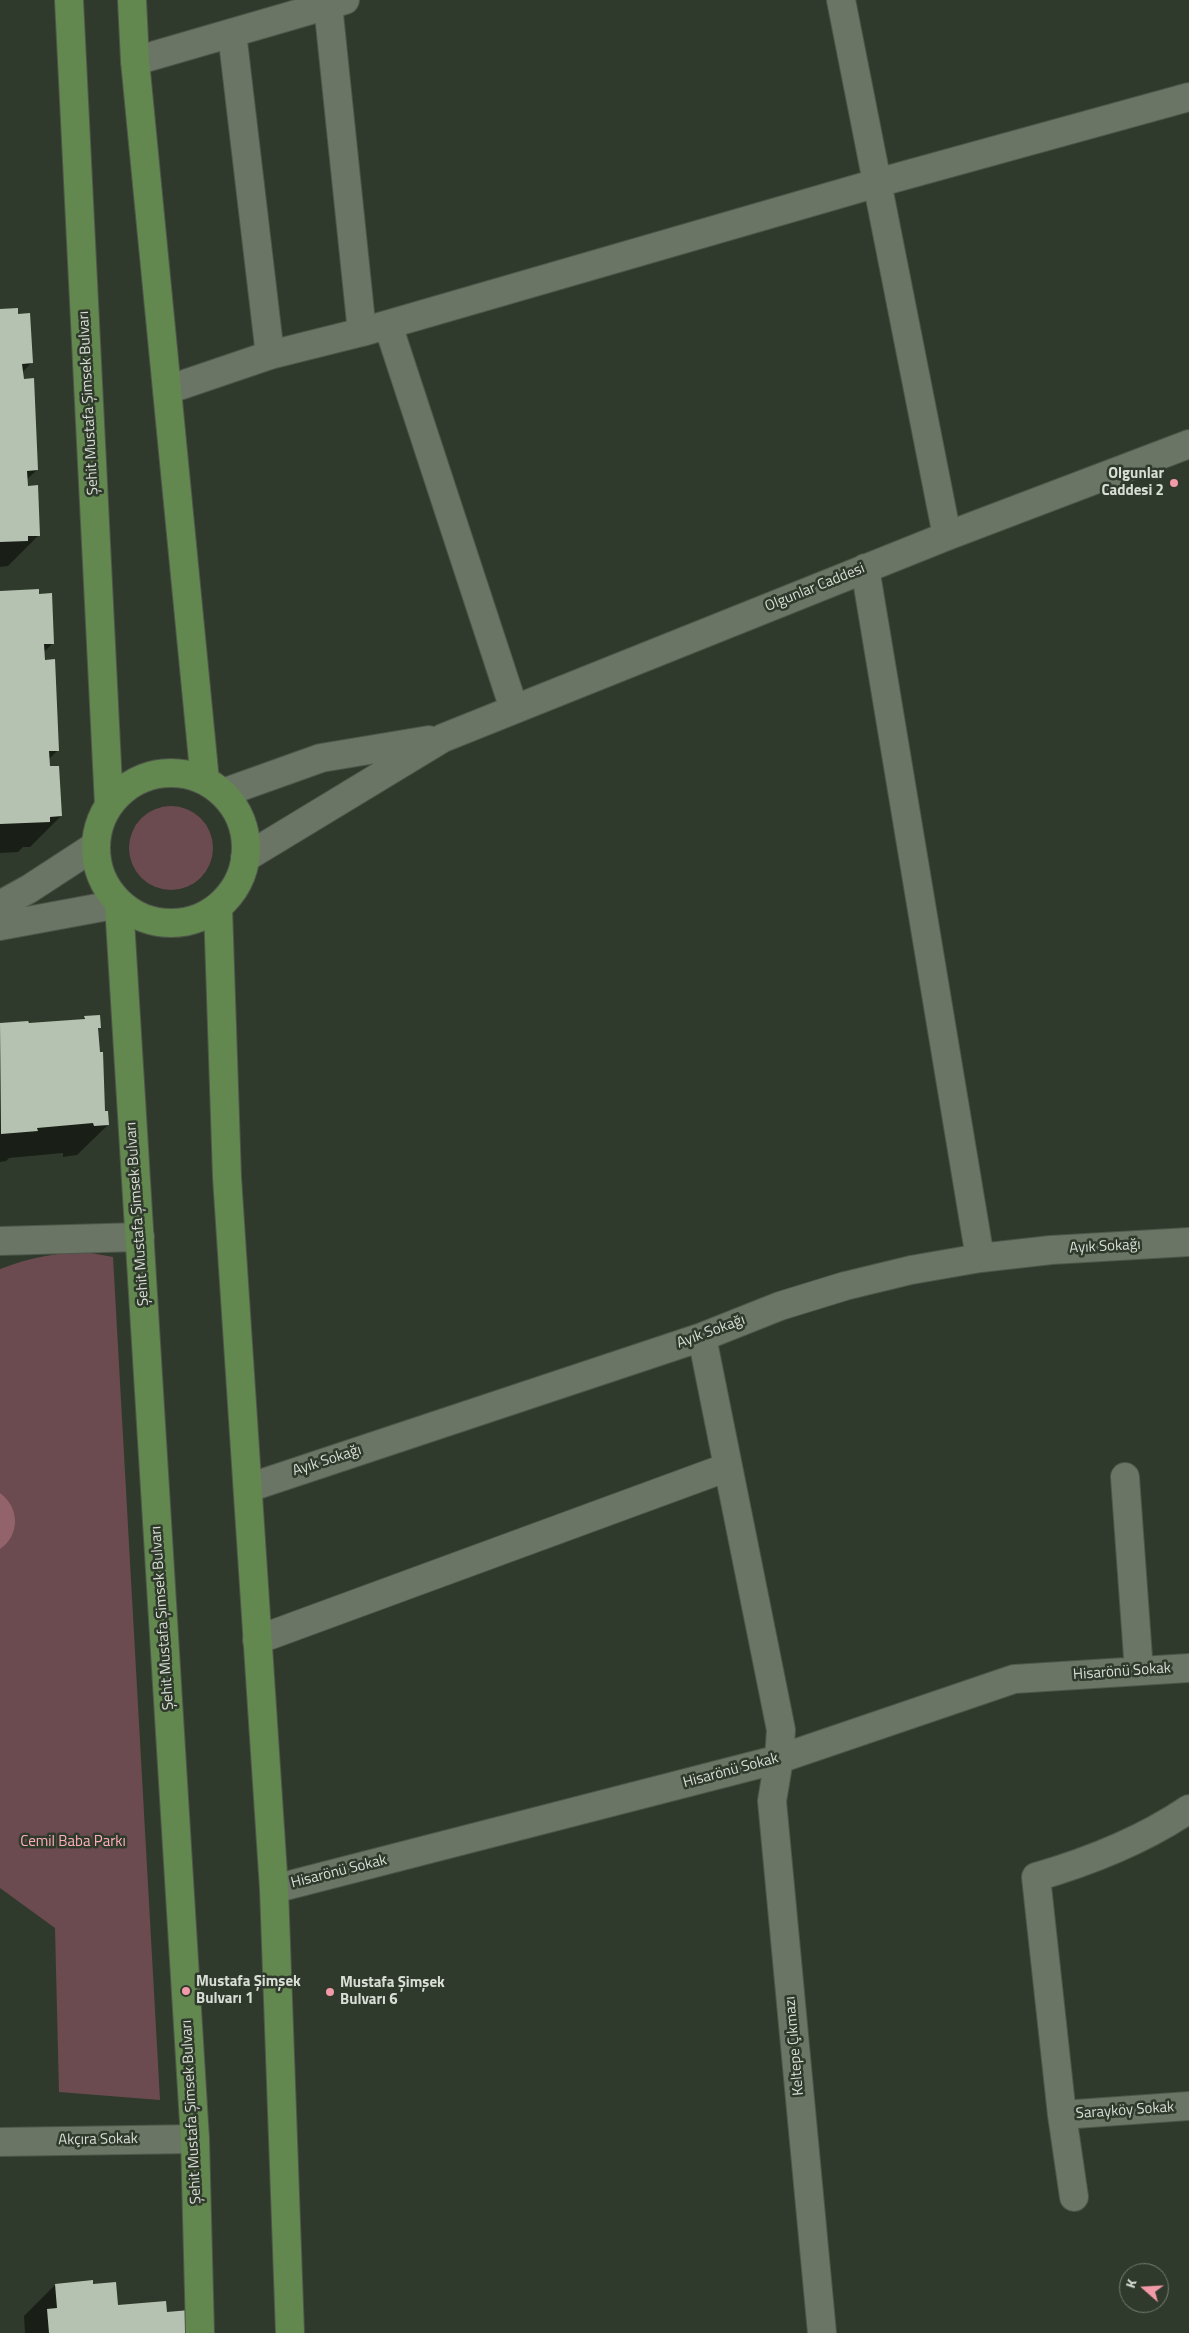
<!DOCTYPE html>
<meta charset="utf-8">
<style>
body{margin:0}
#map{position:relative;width:1189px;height:2333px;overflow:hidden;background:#303a2c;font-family:"Titillium Web",sans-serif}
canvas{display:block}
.north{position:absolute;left:1119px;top:2263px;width:50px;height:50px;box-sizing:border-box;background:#303a2c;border:1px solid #737c70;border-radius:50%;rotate:289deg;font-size:14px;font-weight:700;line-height:20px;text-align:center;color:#d8ded5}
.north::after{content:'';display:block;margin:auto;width:18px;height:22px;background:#f39aa8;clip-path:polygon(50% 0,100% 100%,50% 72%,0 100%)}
</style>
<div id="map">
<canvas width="1189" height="2333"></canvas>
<div class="north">K</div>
</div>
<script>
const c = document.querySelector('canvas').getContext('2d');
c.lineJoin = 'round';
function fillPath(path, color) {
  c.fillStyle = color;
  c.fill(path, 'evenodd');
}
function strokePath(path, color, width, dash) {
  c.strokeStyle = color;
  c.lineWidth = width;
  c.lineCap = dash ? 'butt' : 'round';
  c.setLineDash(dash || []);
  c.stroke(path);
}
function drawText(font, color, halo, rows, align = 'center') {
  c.font = font + ' "Titillium Web",sans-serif';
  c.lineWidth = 5;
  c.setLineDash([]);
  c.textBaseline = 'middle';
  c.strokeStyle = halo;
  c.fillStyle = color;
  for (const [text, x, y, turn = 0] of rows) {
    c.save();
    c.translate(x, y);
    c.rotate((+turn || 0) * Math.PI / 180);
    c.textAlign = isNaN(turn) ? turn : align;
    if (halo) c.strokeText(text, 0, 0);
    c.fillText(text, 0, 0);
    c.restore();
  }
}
const green = new Path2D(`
 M129 848a42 42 0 1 1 84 0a42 42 0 1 1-84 0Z
 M 85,1252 L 113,1257 L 160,2100 L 59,2092 L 55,1928 L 0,1888 L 0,1269 C 29,1258 54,1253 85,1252 Z`);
const water = new Path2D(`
 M 0,1493 C 20,1508 20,1535 0,1549 Z`);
const shadow = new Path2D(`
 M 0,311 L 31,363 L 22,373 L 37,470 L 26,480 L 39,535 L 8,566 L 0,567 Z
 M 0,592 L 53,643 L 43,653 L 58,750 L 48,760 L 61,816 L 30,847 L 23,847 L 18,852 L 0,853 Z
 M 85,1017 L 99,1028 L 97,1030 L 104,1113 L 108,1125 L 77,1155 L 63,1157 L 63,1153 L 9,1158 L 6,1161 L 0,1162 L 0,1024 L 27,1022 L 28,1025 L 82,1020 Z
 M 55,2285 L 92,2286 L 117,2306 L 166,2314 L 191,2333 L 25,2333 L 24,2316 Z`);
const building = new Path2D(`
 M 18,308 L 18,314 L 30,313 L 33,363 L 22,364 L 24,379 L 34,378 L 38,470 L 27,471 L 28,486 L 38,485 L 40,536 L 28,536 L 28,541 L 0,542 L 0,309 Z
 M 39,589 L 39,594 L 52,593 L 54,644 L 44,644 L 45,660 L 55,659 L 59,751 L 49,751 L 50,766 L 59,766 L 62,816 L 50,817 L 50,822 L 0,824 L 0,591 Z
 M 100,1015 L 101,1028 L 98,1028 L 100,1052 L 103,1052 L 105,1111 L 108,1111 L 109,1125 L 94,1126 L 93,1123 L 37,1128 L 38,1131 L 1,1134 L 0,1023 L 28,1021 L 29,1023 L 85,1019 L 84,1016 Z
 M 93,2280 L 93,2284 L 116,2282 L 118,2305 L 166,2301 L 167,2312 L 190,2310 L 192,2333 L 49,2333 L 47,2309 L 57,2308 L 55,2284 Z`);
const street = new Path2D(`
 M 841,0 L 947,536
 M 328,5 L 362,332
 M 232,33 L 270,355
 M 135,61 L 345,0
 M 388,325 L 514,709
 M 167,390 L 270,355 L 362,332 L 877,183 L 1189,97
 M 865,568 L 980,1258
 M 223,793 L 321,758 L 429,740
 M 245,858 L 443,738 L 947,536 L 1189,444
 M 0,905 L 29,889 L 95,846
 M 0,926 L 119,904
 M 0,1241 L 140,1237
 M 702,1337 L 781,1730 L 779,1759 L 772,1801 L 822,2333
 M 1125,1477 L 1139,1671
 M 248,1488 L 702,1337 L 780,1306 L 845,1286 L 911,1270 L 980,1258 L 1051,1250 L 1189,1242
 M 257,1640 L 728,1467
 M 274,1889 L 779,1759 L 1014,1679 L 1189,1668
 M 1062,2115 L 1189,2106
 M 0,2142 L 195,2139
 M 1074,2197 L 1062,2115 L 1036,1877 C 1091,1861 1142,1841 1189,1809`);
const primary = new Path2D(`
 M 69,0 L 109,805
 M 132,0 L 135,61 L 205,781
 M96 848a75 75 0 1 1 150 0a75 75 0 1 1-150 0Z
 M 119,904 L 195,2139 L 200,2333
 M 218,908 L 227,1177 L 274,1889 L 290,2333`);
const markers = [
 [1174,483,5,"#f39aa8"],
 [186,1991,5,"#f39aa8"],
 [330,1992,5,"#f39aa8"]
];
const streetNames = [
 ["Şehit Mustafa Şimsek Bulvarı",89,403,-93],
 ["Olgunlar Caddesi",815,588,-22],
 ["Şehit Mustafa Şimsek Bulvarı",138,1214,-94],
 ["Ayık Sokağı",1105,1247,-3],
 ["Ayık Sokağı",711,1332,-20],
 ["Ayık Sokağı",327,1461,-18],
 ["Şehit Mustafa Şimsek Bulvarı",163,1618,-94],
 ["Hisarönü Sokak",1122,1672,-4],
 ["Hisarönü Sokak",731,1771,-15],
 ["Hisarönü Sokak",339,1872,-14],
 ["Keltepe Çıkmazı",795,2046,-95],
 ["Sarayköy Sokak",1125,2111,-4],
 ["Şehit Mustafa Şimsek Bulvarı",192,2112,-93],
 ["Akçıra Sokak",98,2140,-1]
];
const poiNames = [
 ["Olgunlar",1164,474,"right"],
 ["Caddesi 2",1164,491,"right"],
 ["Mustafa Şimşek",196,1982],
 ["Bulvarı 1",196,1999],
 ["Mustafa Şimşek",340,1983],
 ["Bulvarı 6",340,2000]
];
const parkNames = [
 ["Cemil Baba Parkı",73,1842]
];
fillPath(green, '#6b4b50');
fillPath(water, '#93636b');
fillPath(shadow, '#0007');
fillPath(building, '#b6c2b1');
strokePath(street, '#4e564a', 30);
strokePath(primary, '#4e564a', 30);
strokePath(street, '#6a7565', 28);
strokePath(primary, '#62884f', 28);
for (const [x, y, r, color] of markers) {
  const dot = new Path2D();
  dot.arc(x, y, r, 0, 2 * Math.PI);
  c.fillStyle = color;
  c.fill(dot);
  strokePath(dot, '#303a2c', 2);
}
drawText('15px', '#d8ded5', '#303a2c', streetNames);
drawText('bold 15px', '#d8ded5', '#303a2c', poiNames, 'left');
drawText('15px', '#feafbb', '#303a2c', parkNames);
</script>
